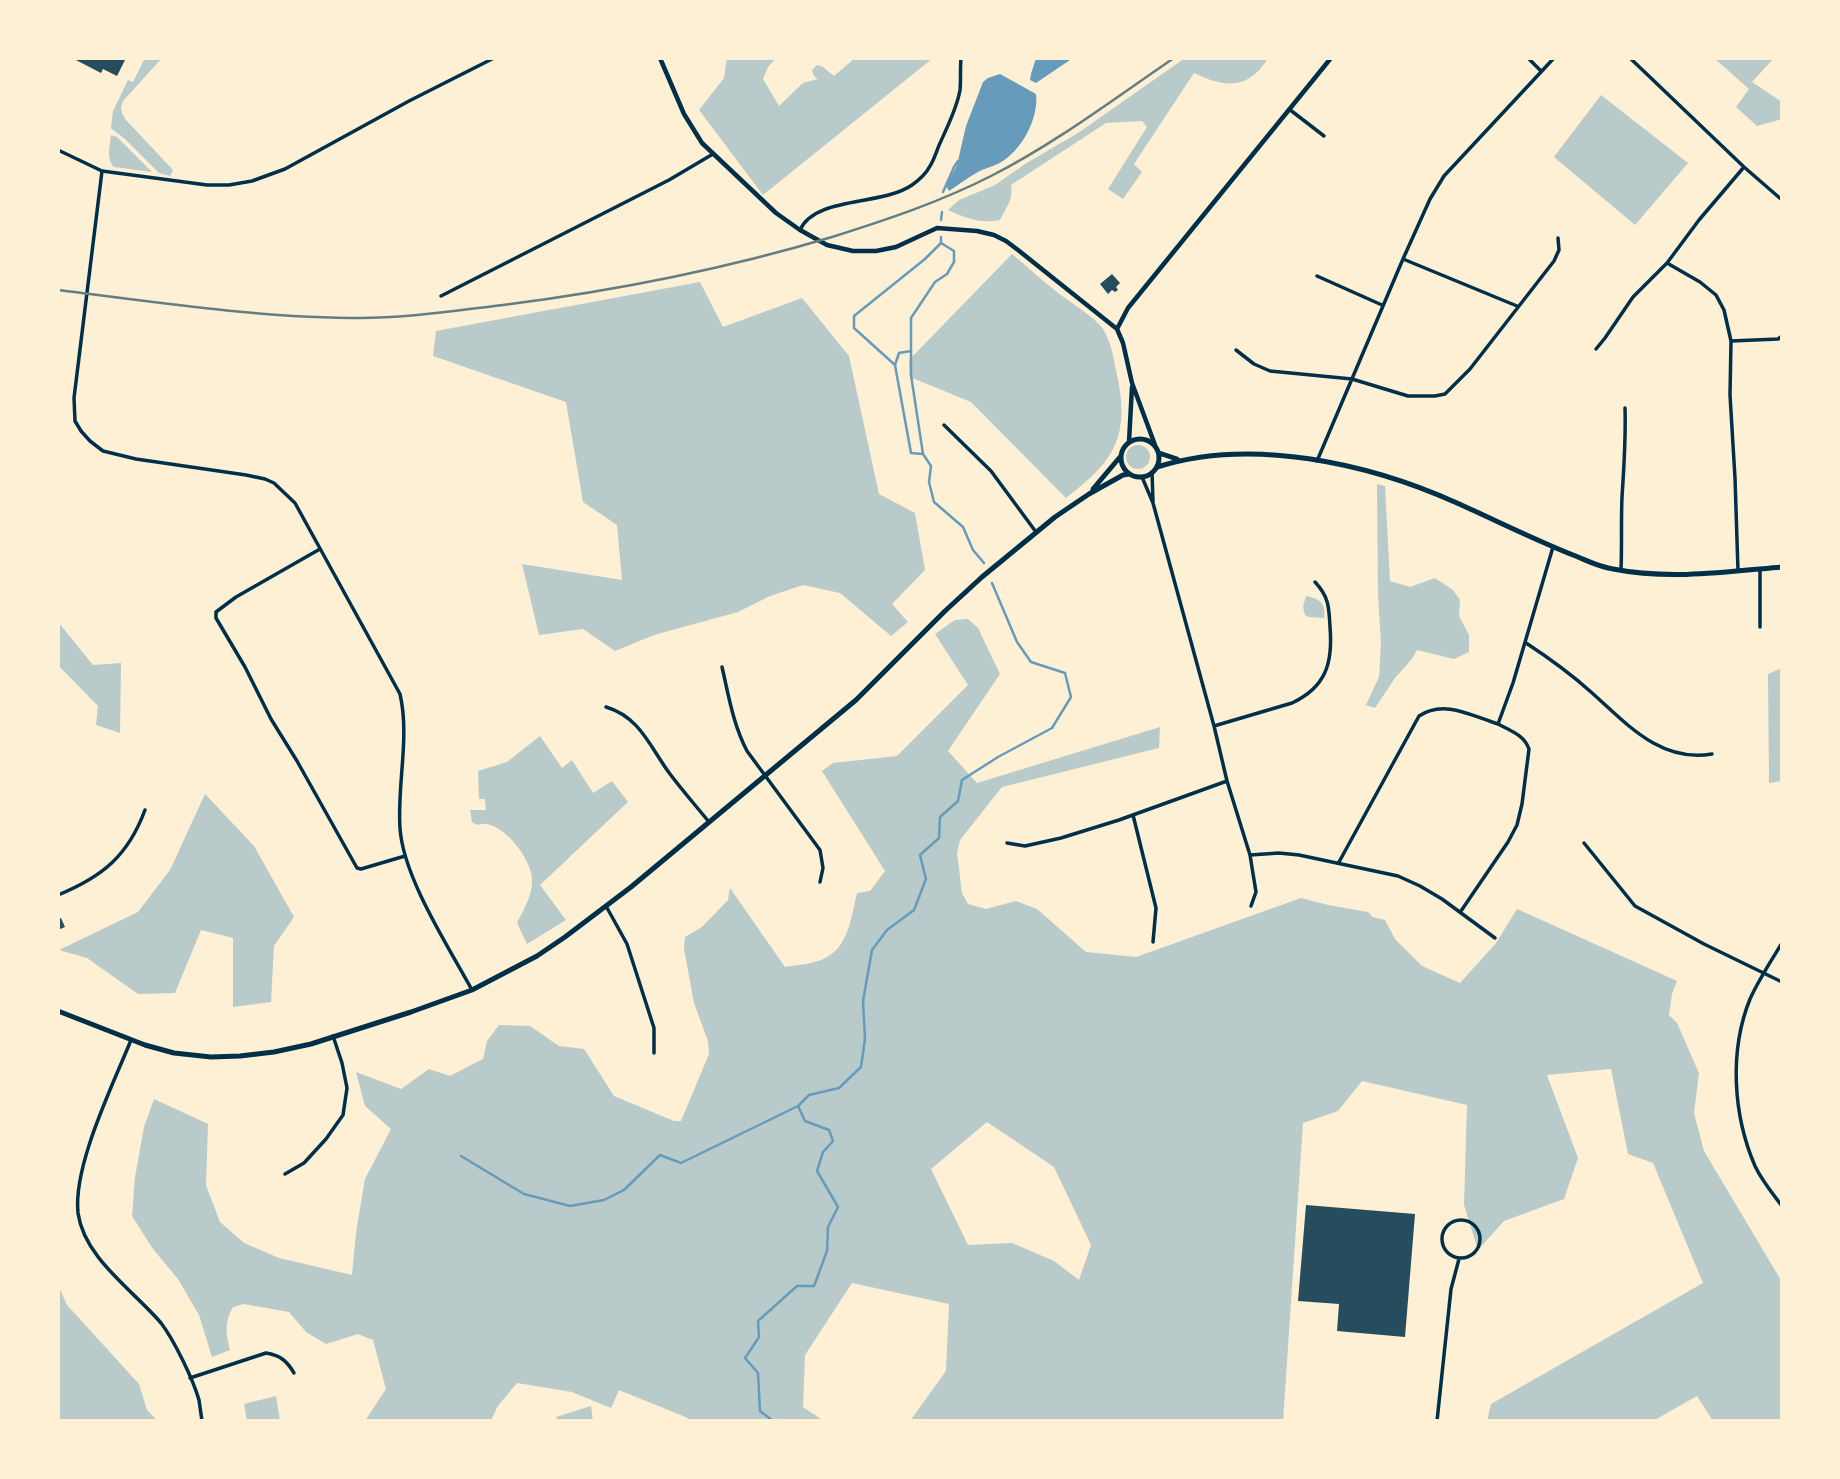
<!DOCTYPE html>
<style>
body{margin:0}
#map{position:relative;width:1840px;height:1479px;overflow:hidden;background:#fdf0d5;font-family:"Roboto Serif",serif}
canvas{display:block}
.frame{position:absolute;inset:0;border:60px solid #fdf0d5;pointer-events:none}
</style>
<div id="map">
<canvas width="1840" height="1479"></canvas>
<div class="frame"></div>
</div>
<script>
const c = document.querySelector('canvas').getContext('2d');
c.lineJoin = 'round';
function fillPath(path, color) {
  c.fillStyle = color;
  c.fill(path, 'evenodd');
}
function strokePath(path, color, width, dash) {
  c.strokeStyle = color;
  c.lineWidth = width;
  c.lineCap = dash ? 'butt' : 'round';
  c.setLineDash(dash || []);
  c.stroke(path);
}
const green = new Path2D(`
 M 145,58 L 162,58 L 124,100 C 119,108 121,112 126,120 L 172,169 L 173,171 L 170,176 L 159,173 L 126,140 L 111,128 L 113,111 L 128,80 L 133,82 Z
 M 727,58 L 776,58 L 768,67 L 763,79 L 779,106 L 803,83 L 818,79 L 814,76 L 812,70 L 817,65 L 823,67 L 834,76 L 855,58 L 933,58 L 763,195 L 699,110 L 724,78 Z
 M 1185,58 L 1268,58 C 1249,90 1225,88 1194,73 L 1134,164 L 1142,172 L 1123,199 L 1108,189 L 1147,127 L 1142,121 L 1106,123 L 1011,185 C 1014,198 1006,208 1000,220 C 980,224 966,218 948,210 L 959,200 L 995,185 L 1025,164 L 1078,133 Z
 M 1714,58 L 1774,58 L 1752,82 L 1782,102 L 1782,119 L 1757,126 L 1736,107 L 1749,89 Z
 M 1601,95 L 1688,163 L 1635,225 L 1554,157 Z
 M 111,135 L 117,137 L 152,172 L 114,167 C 106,159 110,145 111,135 Z
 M 1012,254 C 1027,266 1041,280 1057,292 C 1069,302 1095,317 1103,329 C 1111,341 1114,360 1117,375 C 1130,436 1115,461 1066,498 L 971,402 L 910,377 L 909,360 Z
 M 700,282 L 723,327 L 802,298 L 849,356 L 879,494 L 915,513 L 925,570 L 892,604 L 908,622 L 891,636 L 840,593 L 803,585 L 770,596 L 738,612 L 654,635 L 615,651 L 583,629 L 539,635 L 522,564 L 622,580 L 617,525 L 583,502 L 566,402 L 433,356 L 436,331 Z
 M1126 457a12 12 0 1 1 24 0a12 12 0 1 1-24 0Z
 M 1377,484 L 1385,486 L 1390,581 L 1410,587 L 1435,578 L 1453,590 L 1460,600 L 1459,616 L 1469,635 L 1469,652 L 1454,659 L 1417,650 L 1412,659 L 1395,678 L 1375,708 L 1366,705 L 1379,677 L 1381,642 L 1378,595 Z
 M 1306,596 C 1320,599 1326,603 1324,618 L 1309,617 L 1305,615 L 1303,607 Z
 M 968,619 L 978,628 L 1000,674 L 948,751 L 977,783 L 1160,727 L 1159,748 L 1002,787 L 960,840 L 957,853 L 962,893 L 968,904 L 986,909 L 1016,901 L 1037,909 L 1086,952 L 1136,957 L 1301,898 L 1328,905 L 1368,912 L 1373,917 L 1385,920 L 1395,939 L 1422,966 L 1460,983 L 1496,943 L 1517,909 L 1677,981 L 1672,994 L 1669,1015 L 1677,1023 L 1699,1073 L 1694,1113 L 1704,1151 L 1782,1282 L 1782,1421 L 1713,1421 L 1697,1396 L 1653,1421 L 1487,1421 L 1491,1404 L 1703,1283 L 1653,1163 L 1628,1154 L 1611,1069 L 1547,1075 L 1578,1158 L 1564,1199 L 1504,1221 L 1478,1250 L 1464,1205 L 1467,1105 L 1362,1081 L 1338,1111 L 1303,1123 L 1283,1421 L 910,1421 L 946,1371 L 949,1304 L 852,1283 L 805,1355 L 803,1407 L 824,1421 L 688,1421 L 688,1418 L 619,1390 L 611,1408 L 572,1392 L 517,1383 L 497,1407 L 491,1421 L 365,1421 L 386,1389 L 373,1340 L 358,1334 L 326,1344 L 306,1332 L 289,1312 L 244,1304 L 233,1307 C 224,1322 226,1334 230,1350 L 212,1357 L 199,1315 L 178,1279 L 153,1249 L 132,1216 L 135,1177 L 144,1127 L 154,1099 L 208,1124 L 206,1185 L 220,1222 L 244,1243 L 279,1258 L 352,1275 L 356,1233 L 365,1179 L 391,1129 L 365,1106 L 356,1072 L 401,1089 L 429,1069 L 450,1076 L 483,1059 L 487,1041 L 499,1025 L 530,1026 L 559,1046 L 584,1049 L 614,1096 L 674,1121 L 681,1121 L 709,1054 L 708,1041 L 694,1003 L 684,949 L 685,937 L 702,927 L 728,900 L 730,888 L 785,967 C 797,965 813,964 823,959 C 849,948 851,917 857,893 L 870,891 L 885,871 L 822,771 L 833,763 L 897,756 L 968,685 L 935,634 L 955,620 ZM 987,1122 L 1054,1167 L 1091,1245 L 1079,1280 L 1054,1261 L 1012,1243 L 968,1245 L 931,1169 Z
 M 58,622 L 93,665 L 121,663 L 120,733 L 96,725 L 98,706 L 58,665 Z
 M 1782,668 L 1782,781 L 1769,783 L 1768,674 Z
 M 540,736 L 562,768 L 572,760 L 593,793 L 612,781 L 628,802 L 540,885 L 566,920 L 527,944 L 517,923 C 523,911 532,896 532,882 C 534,861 500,816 477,825 L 472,822 L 470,810 L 486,810 L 485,799 L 479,799 L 478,771 L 507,762 Z
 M 205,794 L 254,846 L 294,917 L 274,946 L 271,1002 L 233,1007 L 233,938 L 201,930 L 175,993 L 138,994 L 87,958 L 59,950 L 138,912 L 170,870 Z
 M 58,1285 L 67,1305 L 139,1384 L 147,1410 L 158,1421 L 58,1421 Z
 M 276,1396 L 280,1421 L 247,1421 L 244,1404 Z
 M 591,1406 L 593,1421 L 558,1421 L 556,1417 Z`);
const water = new Path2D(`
 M 1036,58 L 1073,58 L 1036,83 L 1030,80 L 1031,74 Z
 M 1000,74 L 1036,94 C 1039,117 1023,148 1003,161 C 997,165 989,167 982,170 C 971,175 960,184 949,191 L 946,186 L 957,165 L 966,126 L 983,82 L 988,78 Z`);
const stream = new Path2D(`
 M 943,192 L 954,167 L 958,161
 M 941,220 L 942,212
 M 941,237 L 941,243 L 954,251 L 954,262 L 947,274 L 935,282 L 911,318 L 911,375 L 923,454 L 931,466 L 929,482 L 934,502 L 963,527 L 973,550 L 984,563
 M 911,351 L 899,353 L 895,365 L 911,453 L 923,454
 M 895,365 L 854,328 L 854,316 L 925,259 L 941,243
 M 461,1156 L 524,1194 L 570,1206 L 604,1200 L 624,1190 L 660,1155 L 681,1163 L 798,1106
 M 773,1421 L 760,1411 L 758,1373 L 745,1358 L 759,1337 L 758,1321 L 797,1286 L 814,1286 L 827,1251 L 828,1227 L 838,1207 L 817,1171 L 823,1152 L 833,1141 L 829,1130 L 805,1121 L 798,1106 L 809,1095 L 839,1088 L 861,1067 L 865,1039 L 863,1001 L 872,950 L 887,930 L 914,910 L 926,879 L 920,855 L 939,838 L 940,817 L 958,801 L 962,780 L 998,757 L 1052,728 L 1071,697 L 1065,673 L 1031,662 L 1017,642 L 992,583`);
const building = new Path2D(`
 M 72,58 L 126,58 L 117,76 L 103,69 L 101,73 Z
 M 1112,274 L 1120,283 L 1116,287 L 1118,290 L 1115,292 L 1112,290 L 1108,294 L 1100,284 Z
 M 61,918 L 65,927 L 58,930 L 58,919 Z
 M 1306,1205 L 1415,1214 L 1405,1337 L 1337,1331 L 1339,1304 L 1298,1301 Z`);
const minor = new Path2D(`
 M 1528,58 L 1541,71
 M 1630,58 L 1744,167 L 1782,200
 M 1289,109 L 1324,136
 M 58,150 L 102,171 L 207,185 L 229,185 L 252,181 L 285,169 L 409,101 L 494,58
 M 102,171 L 74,398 L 75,421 L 81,431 L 90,441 L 103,451 L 136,459 L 246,475 L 265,479 L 274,483 L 295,503 L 400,694 C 410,737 397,784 400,828 C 403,877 448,946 472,990
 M 800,230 C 815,196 882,206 912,185 C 919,180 926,174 930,166 C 935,158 937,149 941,141 C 948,125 957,108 960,90 C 961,80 960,68 961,58
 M 1403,259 L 1517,306
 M 1667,263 L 1700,282 L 1716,295 L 1724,310 L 1731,341 L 1730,395 L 1735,478 L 1738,571
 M 1317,276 L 1382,305
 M 441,296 L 669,180 L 713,154
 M 1731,341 L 1778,339 L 1782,336
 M 1596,349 L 1605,338 L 1633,297 L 1667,263 L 1699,220 L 1744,167
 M 1236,350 L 1254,364 L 1270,371 L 1352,379 L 1408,396 L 1435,396 L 1445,394 L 1470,369 L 1554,261 L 1559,250 L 1558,238
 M 944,425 L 991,471 L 1036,532
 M 1317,461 L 1403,259 L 1430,199 L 1444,176 L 1554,58
 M 1152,472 L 1153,501
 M 1142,477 L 1153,503 L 1214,726 L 1227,781 L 1250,855 L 1256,892 L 1251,906
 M 320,549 L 236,597 L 216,612 L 216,618 L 245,667 L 271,719 L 297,761 L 357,868 L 361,869 L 405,856
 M 1621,570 C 1622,545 1621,521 1622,497 C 1624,467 1626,438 1625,408
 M 1760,627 L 1760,569
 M 1526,643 C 1549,658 1571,674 1591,692 C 1626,723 1660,763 1712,754
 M 722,667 C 729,697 733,724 747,751 L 820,850 L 823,868 L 820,882
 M 606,707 C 640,717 650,747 670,774 C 682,790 696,806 709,822
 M 1214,726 L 1292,703 C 1326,687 1333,663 1330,627 C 1329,607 1329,597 1315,582
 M 1133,815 L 1156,908 L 1153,942
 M 1007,843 L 1025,846 L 1061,838 L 1119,820 L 1227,781
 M 1584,843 L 1635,906 L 1704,944 L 1782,982
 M 1250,855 L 1279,853 L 1299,855 L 1398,876 L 1420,886 L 1442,899 L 1495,938
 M 1339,862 L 1419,716 C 1444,699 1472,716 1498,724
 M 58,895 C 102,877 128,856 145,810
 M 606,906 L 627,944 L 654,1028 L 654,1053
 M 1461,911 L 1508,842 L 1517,825 L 1522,804 L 1529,749 C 1524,735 1511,731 1498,724 L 1513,683 L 1553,547
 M 1782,943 C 1771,961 1759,979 1750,999 C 1729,1051 1733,1115 1755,1166 C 1762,1181 1773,1194 1782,1206
 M 131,1040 C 113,1085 73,1165 78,1213 C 84,1258 134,1291 161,1323 C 174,1340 193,1379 199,1400 C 200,1407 201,1414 202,1421
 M 285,1174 L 304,1163 L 326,1139 L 343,1115 L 347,1088 L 342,1063 L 333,1036
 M1442 1239a19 19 0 1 1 38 0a19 19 0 1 1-38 0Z
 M 190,1378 L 266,1353 C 280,1355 287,1361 294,1373
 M 1437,1421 L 1451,1289 L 1459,1259`);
const tertiary = new Path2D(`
 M 660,58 L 684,114 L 702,143 L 776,213 L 800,230 L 827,245 L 853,251 L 876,251 L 896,247 L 937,228 L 977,231 L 994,235 L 1006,241 L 1018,250 L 1117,329 L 1123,343 L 1132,383 L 1155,445
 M 1117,329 L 1128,308 L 1331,58
 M 1129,442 L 1132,387`);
const secondary = new Path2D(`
 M1121 458a19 19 0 1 1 38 0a19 19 0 1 1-38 0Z
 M 1159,453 L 1177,459
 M 1157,467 C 1251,437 1368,463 1457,503 C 1495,520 1533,539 1573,555 C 1586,560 1599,567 1613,569 C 1669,580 1726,572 1782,567
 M 1093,489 L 1120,457
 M 58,1011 L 145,1045 L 174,1053 L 211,1057 L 240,1056 L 274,1052 L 311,1044 L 411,1012 L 472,990 L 537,956 L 565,937 L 631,887 L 856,700 L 945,611 L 982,577 L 1055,517 L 1089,494 L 1123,475 L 1129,474`);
const rail = new Path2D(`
 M 58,290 C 155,302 253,317 351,318 C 401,319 453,311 503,305 C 614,291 725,269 832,237 C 886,220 940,202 991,176 C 1056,143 1115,98 1174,58`);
fillPath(green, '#b9caca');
fillPath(water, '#669bbc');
strokePath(stream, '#669bbc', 2.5);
fillPath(building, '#264d5e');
strokePath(minor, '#003049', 3.5);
strokePath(tertiary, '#003049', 4.5);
strokePath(secondary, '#003049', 5);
strokePath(rail, '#657d81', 2.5);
</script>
